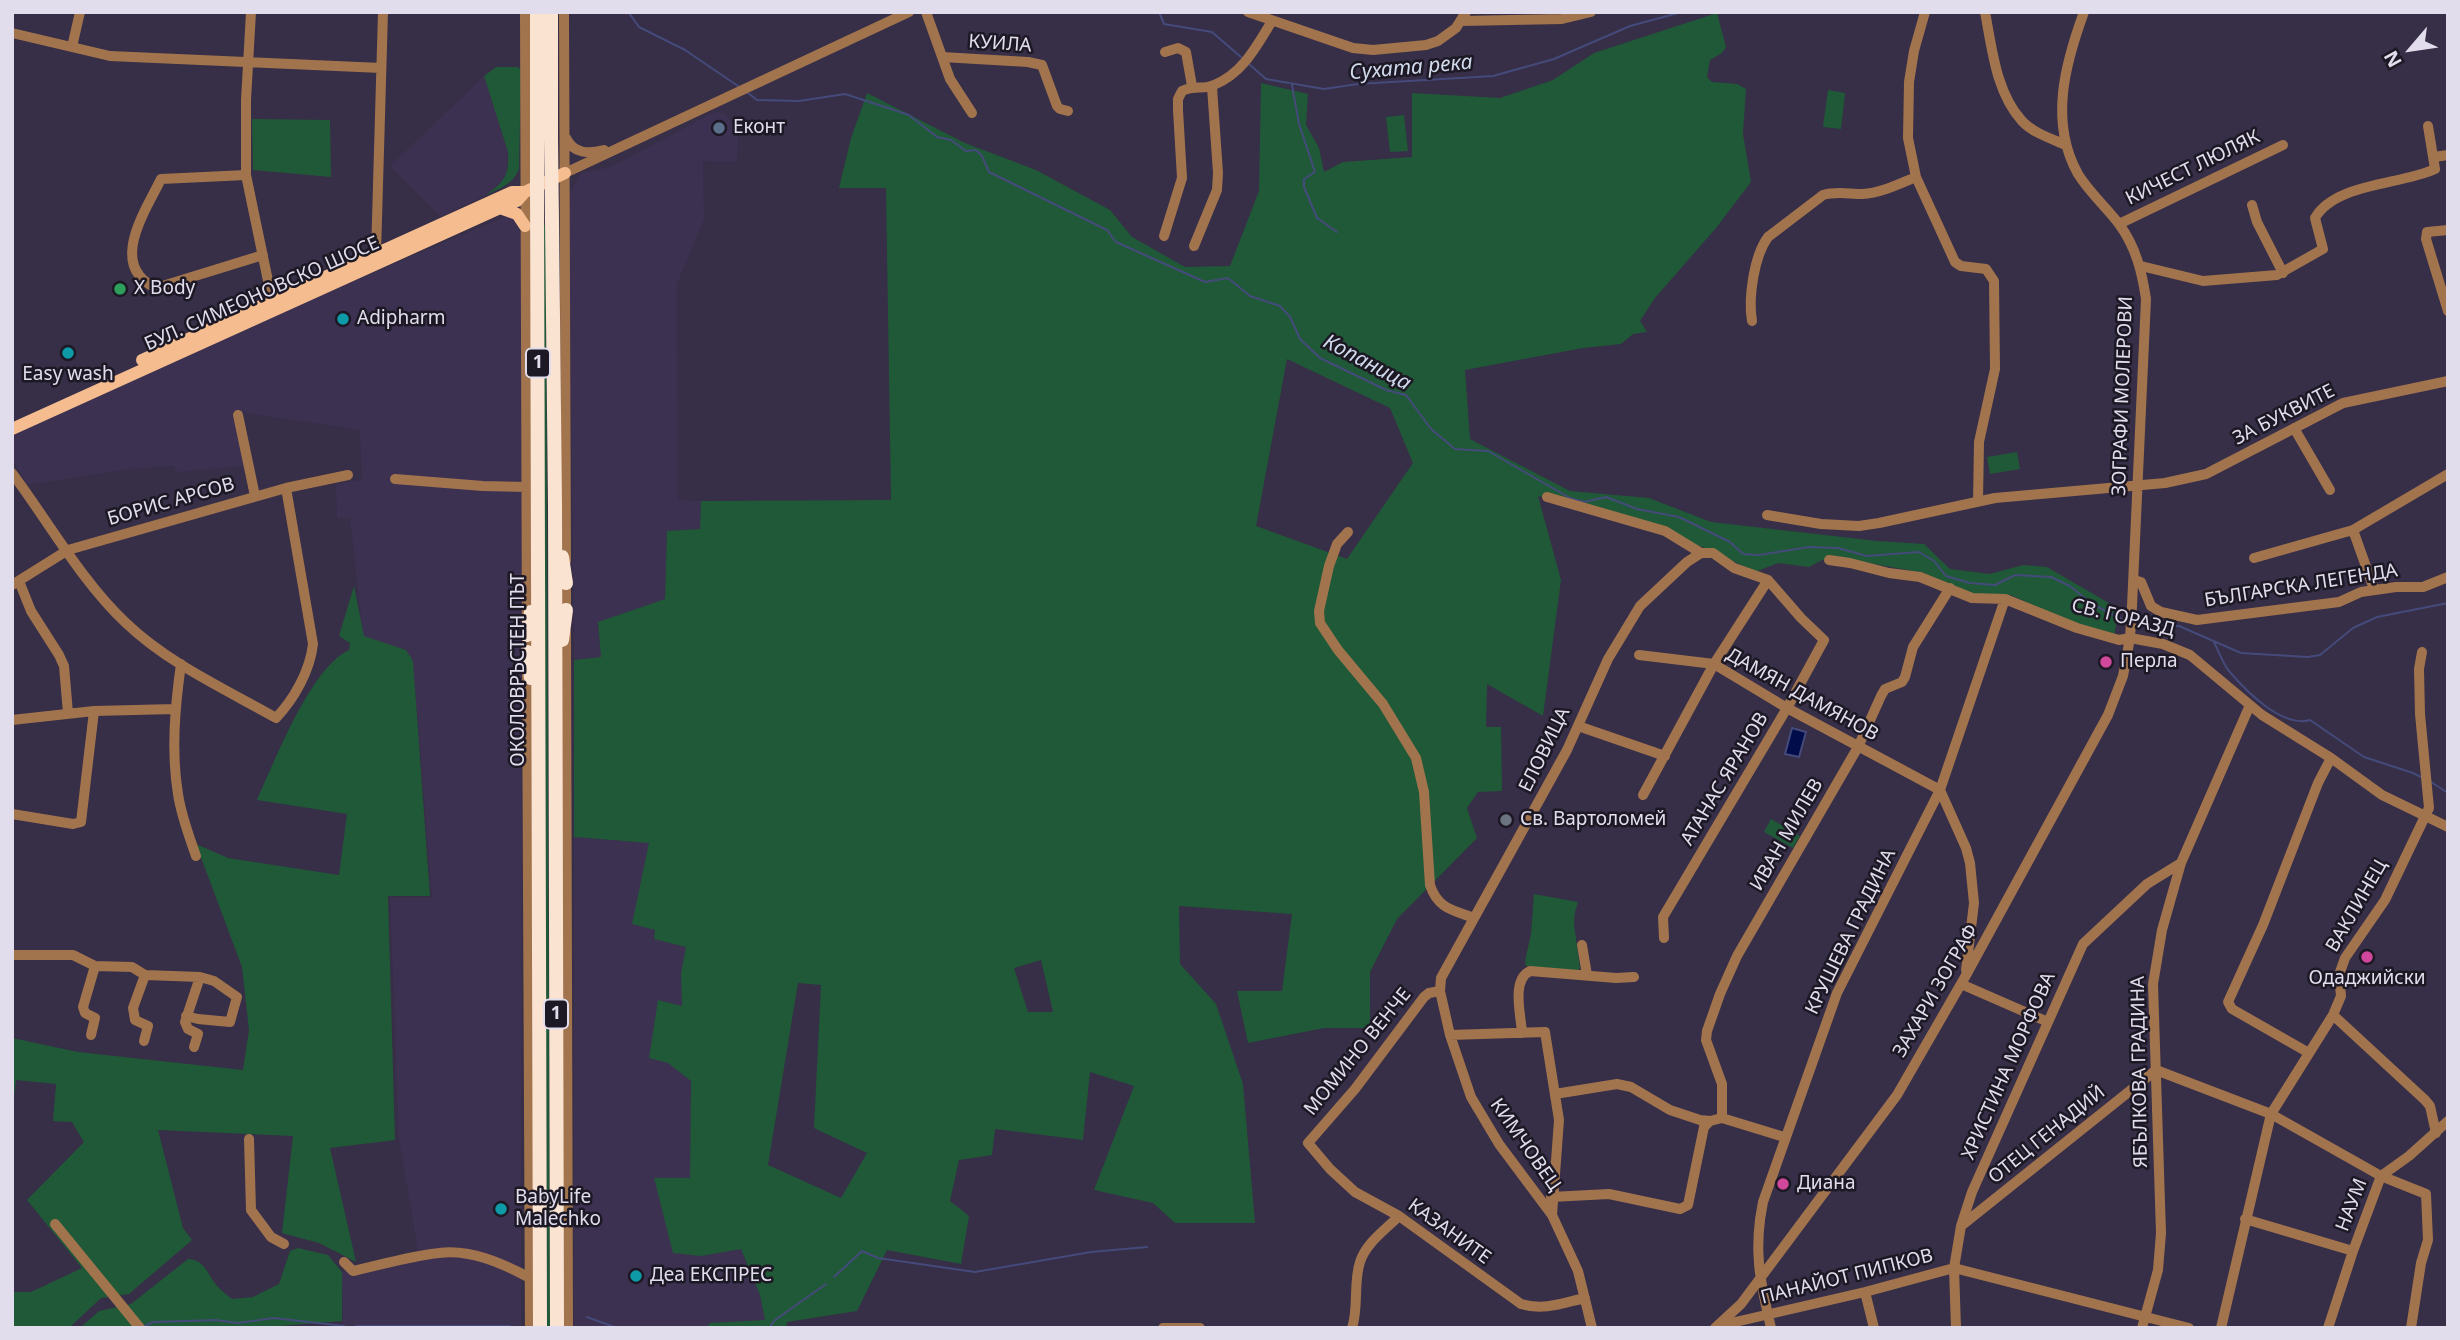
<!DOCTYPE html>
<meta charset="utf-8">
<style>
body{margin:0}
#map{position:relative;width:2460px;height:1340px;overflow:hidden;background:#372e47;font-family:"Noto Sans",sans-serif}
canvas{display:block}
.frame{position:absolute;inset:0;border:14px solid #e2dded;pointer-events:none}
.north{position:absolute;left:2376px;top:14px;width:70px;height:70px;-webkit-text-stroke:5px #1c1824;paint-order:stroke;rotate:241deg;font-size:19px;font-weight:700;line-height:28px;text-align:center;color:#e2dded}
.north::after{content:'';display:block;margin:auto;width:24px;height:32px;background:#e2dded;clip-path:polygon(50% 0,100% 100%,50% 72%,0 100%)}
</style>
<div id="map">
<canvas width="2460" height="1340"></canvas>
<div class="frame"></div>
<div class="north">N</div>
</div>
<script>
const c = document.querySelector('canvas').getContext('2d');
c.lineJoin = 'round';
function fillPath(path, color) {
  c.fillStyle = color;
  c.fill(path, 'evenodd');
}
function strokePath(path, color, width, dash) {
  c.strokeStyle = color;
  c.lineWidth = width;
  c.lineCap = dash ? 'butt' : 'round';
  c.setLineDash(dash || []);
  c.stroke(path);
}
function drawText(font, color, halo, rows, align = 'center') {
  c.font = font + ' "Noto Sans",sans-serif';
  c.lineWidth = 5;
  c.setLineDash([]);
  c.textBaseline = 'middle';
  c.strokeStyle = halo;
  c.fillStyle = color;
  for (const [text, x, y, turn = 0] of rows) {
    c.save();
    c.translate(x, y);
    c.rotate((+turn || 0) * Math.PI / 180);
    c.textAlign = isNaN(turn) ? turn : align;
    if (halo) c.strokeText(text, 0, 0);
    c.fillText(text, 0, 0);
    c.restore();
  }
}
const built = new Path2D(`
 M 484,76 L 508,152 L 506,178 L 486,195 L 441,217 L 390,166 Z
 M 714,112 L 725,113 L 738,135 L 737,162 L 703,161 L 704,219 L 677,284 L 678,500 L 701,501 L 700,529 L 667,531 L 665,599 L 598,622 L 602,657 L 574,660 L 569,195 L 581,173 L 611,167 Z
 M 509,215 L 523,229 L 521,1328 L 343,1328 L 342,1272 L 355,1266 L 418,1251 L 399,1139 L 390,898 L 432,898 L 413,661 L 406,650 L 363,636 L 350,518 L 337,518 L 336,484 L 362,480 L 360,430 L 233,411 L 245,466 L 175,472 L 175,466 L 128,469 L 27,485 L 12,458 L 12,434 L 295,306 Z
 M 574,837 L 650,843 L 654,939 L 686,947 L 681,973 L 683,1006 L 658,1000 L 668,1063 L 691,1081 L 690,1178 L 655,1178 L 701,1256 L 741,1249 L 760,1295 L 766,1320 L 710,1323 L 706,1328 L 574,1328 Z`);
const green = new Path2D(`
 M 1717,13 L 1726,47 L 1722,53 L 1710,60 L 1707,77 L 1712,82 L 1737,84 L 1746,89 L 1743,134 L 1751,182 L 1716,228 L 1655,298 L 1640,321 L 1647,332 L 1633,334 L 1621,344 L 1583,348 L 1465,370 L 1470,439 L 1570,491 L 1649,498 L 1711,522 L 1877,541 L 1924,544 L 1950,569 L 1990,574 L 2023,565 L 2047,567 L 2119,609 L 2114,636 L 2079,626 L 2011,595 L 1973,596 L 1924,573 L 1830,556 L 1809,567 L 1778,563 L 1755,572 L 1709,549 L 1538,496 L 1561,580 L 1543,716 L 1487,684 L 1486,727 L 1501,727 L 1502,791 L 1478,792 L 1467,808 L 1477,838 L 1397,919 L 1370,972 L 1370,1028 L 1324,1028 L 1248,1043 L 1237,991 L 1282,991 L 1292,914 L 1179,906 L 1180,964 L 1216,1004 L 1243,1084 L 1255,1223 L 1175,1223 L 1153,1203 L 1094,1190 L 1134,1086 L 1090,1072 L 1083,1140 L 995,1129 L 992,1155 L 959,1160 L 950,1201 L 969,1216 L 961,1264 L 887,1250 L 857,1311 L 787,1322 L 786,1328 L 706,1328 L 710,1323 L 765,1320 L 760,1295 L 741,1249 L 701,1256 L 673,1253 L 654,1178 L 690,1178 L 691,1081 L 668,1063 L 649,1058 L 658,1000 L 682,1006 L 681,973 L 686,947 L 654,939 L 655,930 L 632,924 L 649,843 L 574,837 L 574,660 L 601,657 L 598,622 L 665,599 L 667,531 L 700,529 L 701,501 L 891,500 L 886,188 L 839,188 L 851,138 L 867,93 L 965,143 L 1036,170 L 1110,210 L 1132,237 L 1185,267 L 1230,266 L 1259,191 L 1261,83 L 1308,94 L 1306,125 L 1319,148 L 1324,172 L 1343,162 L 1412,157 L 1412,93 L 1500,98 L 1553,80 L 1594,53 ZM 1287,359 L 1390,408 L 1413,463 L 1347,559 L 1256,526 ZM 1041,960 L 1053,1012 L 1028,1012 L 1014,968 ZM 798,983 L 821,985 L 814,1128 L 867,1153 L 841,1198 L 768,1165 Z
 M 496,67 L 518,67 L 521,70 L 519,169 C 513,184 501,188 486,195 C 505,181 509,176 508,152 L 484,76 Z
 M 1828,90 L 1845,93 L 1841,129 L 1823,127 Z
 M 1404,115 L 1408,151 L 1390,152 L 1386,117 Z
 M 252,119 L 330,120 L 331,177 L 253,170 Z
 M 543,225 L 546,225 L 550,1328 L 547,1328 Z
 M 2017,452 L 2020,469 L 1990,474 L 1987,457 Z
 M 354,586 L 364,636 L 406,650 L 413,661 L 430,896 L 388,896 L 395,1140 L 330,1148 L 356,1262 L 319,1243 L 282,1233 L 293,1136 L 158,1130 L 183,1228 L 192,1240 L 129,1294 L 101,1298 L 69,1328 L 12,1328 L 12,1292 L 31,1292 L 82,1268 L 27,1200 L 84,1142 L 72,1122 L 53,1121 L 56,1084 L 16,1080 L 12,1116 L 12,1038 L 78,1052 L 243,1070 L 249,1030 L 242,967 L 196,844 L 228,858 L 339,875 L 347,814 L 257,800 C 275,761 310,668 349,650 L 350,643 L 339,636 Z
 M 1771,819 L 1800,836 L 1793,848 L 1764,832 Z
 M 1534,894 L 1578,902 L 1575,912 L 1574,924 L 1580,968 L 1577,972 L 1526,966 L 1525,961 L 1531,934 Z
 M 298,1248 L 328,1255 L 342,1272 L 342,1321 L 255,1328 L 80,1328 L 99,1311 L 131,1304 L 188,1259 C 205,1259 208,1276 218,1287 C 222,1291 227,1295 232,1299 L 253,1297 L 279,1284 L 290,1251 Z`);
const water = new Path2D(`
 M 1792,728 L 1806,732 L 1799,757 L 1785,754 Z`);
const stream = new Path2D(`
 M 1159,12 L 1164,24 L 1212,32 L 1242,58
 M 629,13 L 639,27 L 685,50 L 738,86
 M 1249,64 L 1266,79 L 1324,89 L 1358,84 L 1493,76 L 1554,59 L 1630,26 L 1682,12
 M 1292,85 L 1299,124 L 1315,172 L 1304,179 L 1304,187 L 1317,218 L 1337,232
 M 748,93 L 757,100 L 799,101 L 845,94 L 909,115 L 937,137 L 951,140 L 966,151 L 976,150 L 982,156 L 989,172 L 1107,230 L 1116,242 L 1205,282 L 1228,278 L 1250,296 L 1280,306 L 1290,317 L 1300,339 L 1320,358 L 1386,390 L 1406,395 L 1431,429 L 1455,449 L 1488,451 L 1570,498 L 1584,502 L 1606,497 L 1637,509 L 1679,517 L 1730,542 L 1743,554 L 1759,555 L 1809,547 L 1838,548 L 1867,556 L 1919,552 L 1934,561 L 1946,576 L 1970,583 L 1995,585 L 2015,575 L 2051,577 L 2070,586 L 2092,604 L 2127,622
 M 2136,623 L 2179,626 L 2241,653 L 2308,657 L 2320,655 L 2353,628 L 2377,617 L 2448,603
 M 2214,642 C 2219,652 2223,664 2229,671 C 2246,691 2282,728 2310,720 L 2364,757 L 2413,773 L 2423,778
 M 2431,782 L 2448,793
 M 834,1277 L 862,1251 L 878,1258 L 975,1272 L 1091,1252 L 1147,1247
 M 587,1317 L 617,1328
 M 145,1326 L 153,1322 L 216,1320 L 238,1323 L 274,1318 L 344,1326
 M 356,1326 L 510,1326
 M 769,1328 L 775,1320 L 826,1284`);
const minor = new Path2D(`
 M 251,12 L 246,100 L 246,175 L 272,300
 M 525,12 L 527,656
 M 564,12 L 566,561
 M 926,12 L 950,79 L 972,113
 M 1248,12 L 1353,48 L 1373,50 L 1426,45 L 1438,41 L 1456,28 L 1466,12
 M 1925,12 L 1914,51 L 1909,82 L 1908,138 L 1916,177 L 1955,262 L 1961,266 L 1986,269 L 1994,281 L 1995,369 L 1979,442 L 1978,502
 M 1985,12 C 1992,48 1996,93 2022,121 C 2033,133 2052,139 2066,145
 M 1461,21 L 1562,19 L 1591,12
 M 12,33 L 110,56 L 381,68
 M 72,47 L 80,12
 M 1165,52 L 1178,48 L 1186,52 L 1192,86
 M 942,57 L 1028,62 L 1042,65 L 1057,106 L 1060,109 L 1068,111
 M 566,138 C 574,154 588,154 604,150
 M 2434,157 L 2448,155
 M 565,173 L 909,12
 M 246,175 L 161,179 C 146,210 107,266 156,288 L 263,255
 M 2252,205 L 2257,222 L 2283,273
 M 2119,224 L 2283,145
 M 2448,230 L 2427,232 L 2426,239 L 2448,311
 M 1164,236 L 1182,178 L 1178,110 L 1178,99 L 1182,91 C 1195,85 1204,90 1214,85 C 1243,73 1256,47 1272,21
 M 1194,246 L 1217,190 L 1218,173 L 1212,87
 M 376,254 L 383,12
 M 2141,266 L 2203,281 L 2277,275 L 2323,249 L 2315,218 C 2335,183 2401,185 2435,169 L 2428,126
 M 1752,321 C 1748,298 1754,256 1768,237 L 1823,195 C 1836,191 1849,194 1862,194 C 1881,193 1899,184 1916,177
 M 238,415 L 255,496
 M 2294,428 L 2330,490
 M 12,473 C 48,521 82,582 126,623 C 169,664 225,689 276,718 C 294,699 310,671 313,644 L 286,488
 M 395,479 L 483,486 L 527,487
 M 1547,497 L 1665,531 L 1701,553
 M 1767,515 L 1821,524 L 1859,526 L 1879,523 L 1995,498 L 2165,483 L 2206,474 L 2343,403 L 2448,381
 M 2353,530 L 2374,589
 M 1348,532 L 1337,544 L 1329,566 L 1319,611 L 1320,623 L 1338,650 L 1383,704 L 1416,758 L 1424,792 L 1430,885 C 1438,909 1453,910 1474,918
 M 2254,558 L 2353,530 L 2448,474
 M 1829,560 L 1850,563 L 1889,573 L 1920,577 L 1972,598 L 2005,599 L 2077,628 L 2119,640 L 2130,638 L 2163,644 L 2190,655 L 2262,715 L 2331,758 L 2382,795 L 2448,827
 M 566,580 L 566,614
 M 2134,580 L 2141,582 L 2151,606 L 2161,612 L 2197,620 L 2339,602 L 2361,592 L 2396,587 L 2423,587 L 2448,577
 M 19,581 L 31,611 L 59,655 L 64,666 L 68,713
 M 12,585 L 68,550 L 286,488 L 348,475
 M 566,632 L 568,1328
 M 1639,655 L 1714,664 L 1787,708 L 1940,790 L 1966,848 L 1970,863 L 1974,903 L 1966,970
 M 181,664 C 175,707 171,751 178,794 C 181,815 189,836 196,856
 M 527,671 L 530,1328
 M 12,720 L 94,711 L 175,709
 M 1578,726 L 1665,756
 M 1643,795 L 1714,664 L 1768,580
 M 12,814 L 73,824 L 81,822 L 94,711
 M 1582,945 L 1587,975
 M 12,955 L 73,955 L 95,966 L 132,967 L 145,975 L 200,977 L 214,981 L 237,997 L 230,1022 L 198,1019 L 186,1016
 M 1961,984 L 2048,1022
 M 1440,991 L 1429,993 L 1424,997 L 1355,1089 L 1308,1143 L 1330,1169 L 1355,1192 L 1399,1216 L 1521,1304 C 1543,1311 1563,1303 1585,1298
 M 2333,1015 L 2425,1100 L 2430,1106 L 2436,1133
 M 1522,1033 C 1521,1015 1511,980 1530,971 L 1616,978 L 1634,977
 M 91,1035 L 95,1018 L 85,1013 L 83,1007 L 95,966
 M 1450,1035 L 1545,1032 L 1559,1120 L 1552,1215
 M 144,1041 L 148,1026 L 135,1020 L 133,1008 L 145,975
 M 194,1047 L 198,1034 L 188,1029 L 185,1022 L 200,977
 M 2309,1053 L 2232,1009 L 2228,1002 L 2263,925 L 2318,783 L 2331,758
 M 1555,1094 L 1617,1084 L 1631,1087 L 1670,1110 L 1700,1120 L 1710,1121 L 1722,1118 L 1784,1137
 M 1722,1118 L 1722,1084 L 1706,1040 L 1707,1031 L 1720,994 L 1737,956 L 1858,747 L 1881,696 L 1885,689 L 1902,682 L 1905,677 L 1913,647 L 1950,588
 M 249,1139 L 251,1210 L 271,1237 L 284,1244
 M 1551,1197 L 1609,1194 L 1680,1209 L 1688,1205 L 1704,1127 L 1710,1121
 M 2245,1219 L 2353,1251
 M 55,1224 L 140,1328
 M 1961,1226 L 2156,1070 L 2271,1114 L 2381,1176 L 2426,1194 L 2428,1240 L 2421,1263 L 2411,1328
 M 344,1262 L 353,1271 C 381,1265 410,1256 439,1253 C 470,1249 502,1263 528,1277
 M 1865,1292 L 1874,1328
 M 1718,1326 L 1865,1292 L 1954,1268 L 2189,1328
 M 1163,1328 L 1200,1328
 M 1352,1328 C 1359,1307 1353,1283 1360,1262 C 1366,1243 1385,1230 1399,1216
 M 1592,1328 L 1578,1271 L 1552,1215 L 1499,1144 L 1471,1097 L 1450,1035 L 1440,991 L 1441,978 L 1567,750 L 1608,659 L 1640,606 L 1687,562 L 1701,553 L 1713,553 L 1734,568 L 1768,580 L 1801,618 L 1824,640 L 1787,708 L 1663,917 L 1664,938
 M 1715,1328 L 1741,1304 L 1897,1095 L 1965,977 L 2108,715 L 2123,676 L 2130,638 L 2132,606 L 2146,299 C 2142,272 2136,247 2119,224 C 2106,207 2089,192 2078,174 C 2049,122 2065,64 2084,12
 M 1771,1328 C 1760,1281 1753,1250 1763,1202 L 1837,993 L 1940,790 L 2005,599
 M 1956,1328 L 1954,1268 L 1961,1226 L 1972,1192 L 2083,944 L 2147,884 L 2181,863
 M 2142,1328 L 2158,1270 L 2161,1233 L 2153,984 L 2162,930 L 2181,863 L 2250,705
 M 2221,1328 L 2271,1114 L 2333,1015 L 2341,996 L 2339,975 L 2345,958 L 2385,900 L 2429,808 L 2420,714 L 2419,669 L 2422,652
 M 2328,1328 L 2353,1251 L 2381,1176 L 2409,1156 L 2448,1121`);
const major = new Path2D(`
 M 500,208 L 517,214 L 525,226
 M 142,360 L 512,192 L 525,192
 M 12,429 L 500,208 L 517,201 L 525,192 L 565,173`);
const highway = new Path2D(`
 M 551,12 L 551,138
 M 537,143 L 537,12
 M 537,187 L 540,1328
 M 552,221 L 555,506 L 557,1328
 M 562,557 L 566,583
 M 527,635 L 531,612
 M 562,640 L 566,610
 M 527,652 L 531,678`);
const highwayBridge = new Path2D(`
 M 551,138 L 552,221
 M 537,143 L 537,187`);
const markers = [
 [719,128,7,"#5c6f8a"],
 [120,289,7,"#2e9e5b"],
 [343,319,7,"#0f9aa8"],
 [68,353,7,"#0f9aa8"],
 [2106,662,7,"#d1479c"],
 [1506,820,7,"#6b7280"],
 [2367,957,7,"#d1479c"],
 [1783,1184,7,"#d1479c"],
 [501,1209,7,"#0f9aa8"],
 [636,1276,7,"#0f9aa8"]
];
const shields = [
 [538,363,24],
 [556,1014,24]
];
const shieldNames = [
 ["1",538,363],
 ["1",556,1014]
];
const streetNames = [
 ["КУИЛА",1000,44,4],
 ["КИЧЕСТ ЛЮЛЯК",2193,168,-26],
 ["БУЛ. СИМЕОНОВСКО ШОСЕ",262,294,-24],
 ["ЗОГРАФИ МОЛЕРОВИ",2123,396,-88],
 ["ЗА БУКВИТЕ",2284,415,-27],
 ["БОРИС АРСОВ",171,502,-16],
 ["БЪЛГАРСКА ЛЕГЕНДА",2301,586,-9],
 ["СВ. ГОРАЗД",2123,618,14],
 ["ОКОЛОВРЪСТЕН ПЪТ",519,670,-90],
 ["ДАМЯН ДАМЯНОВ",1802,695,29],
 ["ЕЛОВИЦА",1545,750,-64],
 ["АТАНАС ЯРАНОВ",1725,779,-59],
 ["ИВАН МИЛЕВ",1787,835,-60],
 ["ВАКЛИНЕЦ",2357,906,-60],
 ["КРУШЕВА ГРАДИНА",1851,932,-64],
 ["ЗАХАРИ ЗОГРАФ",1936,991,-60],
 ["МОМИНО ВЕНЧЕ",1358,1052,-51],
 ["ХРИСТИНА МОРФОВА",2009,1066,-66],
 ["ЯБЪЛКОВА ГРАДИНА",2140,1072,-91],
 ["ОТЕЦ ГЕНАДИЙ",2047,1135,-39],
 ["КИМЧОВЕЦ",1525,1145,55],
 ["НАУМ",2352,1205,-69],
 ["КАЗАНИТЕ",1449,1232,36],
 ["ПАНАЙОТ ПИПКОВ",1847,1277,-14]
];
const poiNames = [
 ["Еконт",733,128],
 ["X Body",134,289],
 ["Adipharm",357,319],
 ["Easy wash",68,375,"center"],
 ["Перла",2120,662],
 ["Св. Вартоломей",1520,820],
 ["Одаджийски",2367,979,"center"],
 ["Диана",1797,1184],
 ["BabyLife",515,1198],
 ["Malechko",515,1220],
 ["Деа ЕКСПРЕС",650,1276]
];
const waterNames = [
 ["Сухата река",1411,68,-5],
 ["Копаница",1367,363,28]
];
fillPath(built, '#3d3151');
fillPath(green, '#205937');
fillPath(water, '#010d4a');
strokePath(water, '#444b7b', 2);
strokePath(stream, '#444b7b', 2);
strokePath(minor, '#a1744e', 10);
strokePath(major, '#f5bd8f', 12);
strokePath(highway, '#fae3d1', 14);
strokePath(highwayBridge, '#fae3d1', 14);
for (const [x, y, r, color] of markers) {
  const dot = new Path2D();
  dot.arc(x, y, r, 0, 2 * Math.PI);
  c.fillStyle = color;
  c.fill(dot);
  strokePath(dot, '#1c1824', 2.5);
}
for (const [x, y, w] of shields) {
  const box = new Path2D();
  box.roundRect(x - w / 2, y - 14.5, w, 29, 5);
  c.fillStyle = '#1c1824';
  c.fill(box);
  strokePath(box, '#e2dded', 2);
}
drawText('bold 18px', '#e2dded', null, shieldNames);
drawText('19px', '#e2dded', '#1c1824', streetNames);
drawText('19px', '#e2dded', '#1c1824', poiNames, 'left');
drawText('italic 21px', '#d1daed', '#1c1824', waterNames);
</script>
